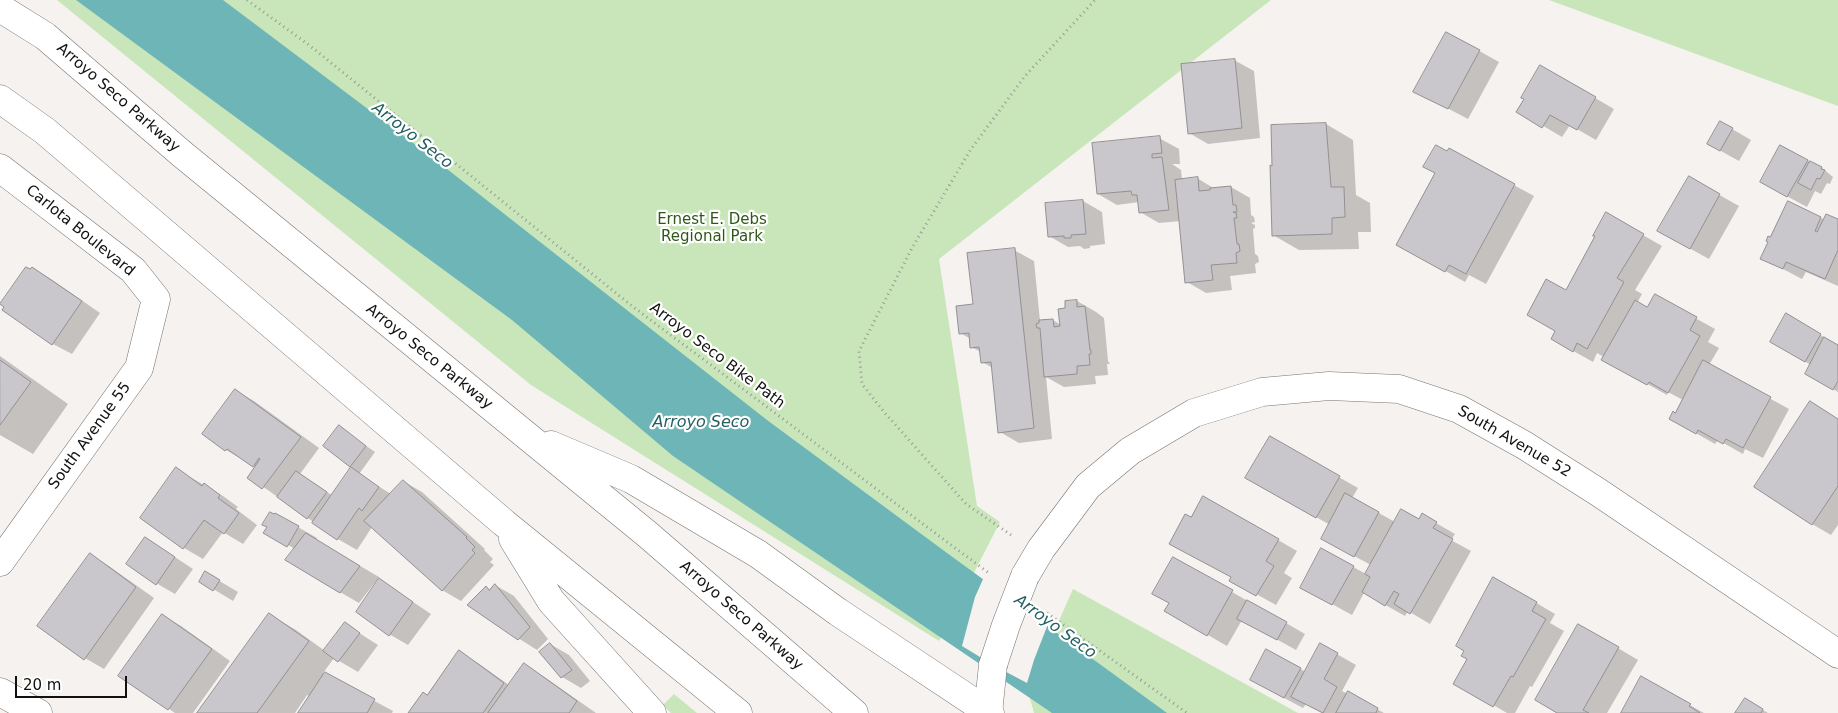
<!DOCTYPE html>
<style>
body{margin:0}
#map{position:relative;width:1838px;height:713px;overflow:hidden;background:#f5f2ef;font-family:"DejaVu Sans",sans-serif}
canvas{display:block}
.scale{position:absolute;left:15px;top:676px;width:112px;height:22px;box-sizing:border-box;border:2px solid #121110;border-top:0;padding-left:6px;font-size:15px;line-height:18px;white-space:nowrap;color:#121110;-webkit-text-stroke:4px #fff;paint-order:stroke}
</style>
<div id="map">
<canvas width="1838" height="713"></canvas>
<div class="scale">20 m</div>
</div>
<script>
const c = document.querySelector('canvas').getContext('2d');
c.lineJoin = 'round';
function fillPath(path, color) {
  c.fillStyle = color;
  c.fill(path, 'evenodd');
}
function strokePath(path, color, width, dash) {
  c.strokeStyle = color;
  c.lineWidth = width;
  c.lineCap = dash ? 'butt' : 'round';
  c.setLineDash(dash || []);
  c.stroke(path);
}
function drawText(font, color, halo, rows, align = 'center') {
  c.font = font + ' "DejaVu Sans",sans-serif';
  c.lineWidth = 4.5;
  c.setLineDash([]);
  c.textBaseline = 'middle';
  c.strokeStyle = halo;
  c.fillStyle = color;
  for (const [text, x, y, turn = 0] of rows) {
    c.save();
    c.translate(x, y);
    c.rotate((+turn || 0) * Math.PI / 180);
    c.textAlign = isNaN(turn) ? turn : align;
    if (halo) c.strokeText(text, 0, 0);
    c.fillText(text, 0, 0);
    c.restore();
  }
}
const green = new Path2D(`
 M 57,0 L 1271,0 L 939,259 L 977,506 L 1000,522 L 939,641 L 531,385 Z
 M 1549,0 L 1838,0 L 1838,106 Z
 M 1073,589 L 1298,713 L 1034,713 L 1028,691 Z
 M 674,694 L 697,713 L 671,713 L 663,705 Z`);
const water = new Path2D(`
 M 76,0 L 223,0 L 433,158 L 767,420 L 947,553 L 1167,713 L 1052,713 L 673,456 L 512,320 Z`);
const pier = new Path2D(`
 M 984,577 L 1048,624 L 1034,660 L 1027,683 L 993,665 L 962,646 L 975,597 Z`);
const shadow = new Path2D(`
 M 1447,33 L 1499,62 L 1468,119 L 1415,91 Z
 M 1234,60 L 1254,71 L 1260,138 L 1208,144 L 1189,133 Z
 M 1540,66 L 1614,109 L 1596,140 L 1570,125 L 1562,137 L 1518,111 Z
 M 1720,122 L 1751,140 L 1739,161 L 1708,144 Z
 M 1326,124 L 1353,140 L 1356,195 L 1370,203 L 1371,232 L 1358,232 L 1359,249 L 1299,250 L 1273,235 Z
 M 1159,138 L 1179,149 L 1180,164 L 1172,164 L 1181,170 L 1182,180 L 1197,178 L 1215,189 L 1231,187 L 1250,198 L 1251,215 L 1254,217 L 1255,222 L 1251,223 L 1255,225 L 1255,228 L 1253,229 L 1255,254 L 1258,256 L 1259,262 L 1255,264 L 1256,273 L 1230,276 L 1232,290 L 1206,293 L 1187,282 L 1181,221 L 1159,223 L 1140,212 L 1139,202 L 1117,205 L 1098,194 Z
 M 1781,147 L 1822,168 L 1833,177 L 1830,184 L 1827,183 L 1821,194 L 1815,191 L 1807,207 L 1781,193 Z
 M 1449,150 L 1534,196 L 1486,284 L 1469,275 L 1465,282 L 1417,255 Z
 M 1689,178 L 1739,206 L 1709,259 L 1678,242 Z
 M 1083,201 L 1102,212 L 1105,244 L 1090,246 L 1090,248 L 1084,249 L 1080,246 L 1068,247 L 1049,236 Z
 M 1606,214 L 1662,246 L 1635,290 L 1642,294 L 1637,303 L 1648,309 L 1655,296 L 1715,329 L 1708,342 L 1719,348 L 1709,365 L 1789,409 L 1763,458 L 1745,449 L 1743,454 L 1718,440 L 1715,444 L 1671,419 L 1675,414 L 1683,400 L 1668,392 L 1667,395 L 1603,359 L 1604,357 L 1597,353 L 1593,362 L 1552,339 L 1557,331 L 1566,292 L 1597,236 Z
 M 1821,218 L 1825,220 L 1838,221 L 1838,286 L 1806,272 L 1802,279 L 1762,258 L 1771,238 Z
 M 1014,250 L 1034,261 L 1040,321 L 1053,320 L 1061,325 L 1066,309 L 1077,301 L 1096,312 L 1104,318 L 1108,361 L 1110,364 L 1107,364 L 1108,375 L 1095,376 L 1096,384 L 1064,387 L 1046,377 L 1052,439 L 1019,443 L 1000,432 L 993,368 L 982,362 L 981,352 L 971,347 L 971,339 L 960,333 L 974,306 Z
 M 33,268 L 51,279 L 100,313 L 72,354 L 53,344 L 31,271 Z
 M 1787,314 L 1838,346 L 1838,392 L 1806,373 L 1811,365 L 1771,342 Z
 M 0,356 L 68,404 L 33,454 L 0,435 Z
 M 235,390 L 254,401 L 319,448 L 300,474 L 333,496 L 352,467 L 325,446 L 339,427 L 375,452 L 359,474 L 391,494 L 403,481 L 422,492 L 485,549 L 484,550 L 493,559 L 490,562 L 494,565 L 461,601 L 442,590 L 372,527 L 357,550 L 338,539 L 249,477 L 256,467 L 226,450 L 204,434 Z
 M 1838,419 L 1838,525 L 1831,535 L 1812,524 Z
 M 1270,438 L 1358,488 L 1352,498 L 1395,522 L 1419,521 L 1422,515 L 1455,534 L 1451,540 L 1471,551 L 1430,624 L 1408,611 L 1405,616 L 1364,593 L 1352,615 L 1321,598 L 1322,550 L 1366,574 L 1371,565 L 1341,549 L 1330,525 L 1247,477 Z
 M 176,469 L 223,496 L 238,507 L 236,509 L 257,525 L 243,544 L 223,532 L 203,559 L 184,548 L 141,518 Z
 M 275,514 L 317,538 L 316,540 L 379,577 L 359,603 L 340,592 L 295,549 L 265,532 Z
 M 1191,519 L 1278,540 L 1297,551 L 1284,573 L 1292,578 L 1276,605 L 1231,580 L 1233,577 Z
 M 146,538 L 193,569 L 175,594 L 156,583 Z
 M 90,555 L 109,566 L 154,598 L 104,669 L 85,658 Z
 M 1173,558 L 1305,634 L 1296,650 L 1242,620 L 1227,646 L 1166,611 L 1170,603 Z
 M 206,573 L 238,592 L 233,601 L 200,581 Z
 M 1494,578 L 1555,614 L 1550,623 L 1564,631 L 1532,687 L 1530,686 L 1515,713 L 1507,713 L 1455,683 L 1468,659 L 1466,651 Z
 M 380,580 L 431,614 L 408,645 L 389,634 Z
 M 495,585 L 514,596 L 548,639 L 537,650 L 518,638 L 486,588 L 491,591 Z
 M 269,614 L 296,630 L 325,651 L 345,624 L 378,645 L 358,672 L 334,658 L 323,673 L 393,711 L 392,713 L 299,713 L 309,696 L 307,695 L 295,713 L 199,713 Z
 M 162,615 L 181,626 L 230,661 L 193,713 L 175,713 L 120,675 Z
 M 1579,625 L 1638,660 L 1607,713 L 1559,713 Z
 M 550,644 L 569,655 L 590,681 L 581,688 L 562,677 Z
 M 1321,645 L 1356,665 L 1342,691 L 1348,694 L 1348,693 L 1384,713 L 1322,713 L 1306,704 L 1303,708 L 1271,691 L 1267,651 L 1306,672 Z
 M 459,652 L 478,663 L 509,685 L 524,665 L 543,676 L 596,713 L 410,713 L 427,696 Z
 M 1641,678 L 1704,713 L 1622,713 Z
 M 1745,699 L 1768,713 L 1737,713 Z`);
const building = new Path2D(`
 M 1446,32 L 1480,50 L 1448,109 L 1413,92 Z
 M 1235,59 L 1242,128 L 1188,134 L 1181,64 Z
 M 1540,65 L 1596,97 L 1577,130 L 1550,115 L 1542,128 L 1516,112 L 1524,99 L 1521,98 Z
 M 1720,121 L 1733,128 L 1720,151 L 1707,144 Z
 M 1326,123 L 1331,187 L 1344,187 L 1345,217 L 1332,218 L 1332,234 L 1272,236 L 1270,165 L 1272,166 L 1271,125 Z
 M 1160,136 L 1162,153 L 1152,154 L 1152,158 L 1162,157 L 1169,210 L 1139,213 L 1137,195 L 1132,195 L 1131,191 L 1097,194 L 1092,143 Z
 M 1436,145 L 1447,151 L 1449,148 L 1515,184 L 1466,274 L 1449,265 L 1445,272 L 1396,245 L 1435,173 L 1423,167 Z
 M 1780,145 L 1808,160 L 1787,197 L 1760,182 Z
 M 1810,161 L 1822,167 L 1821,169 L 1825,170 L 1820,179 L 1817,178 L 1811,190 L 1798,183 Z
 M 1689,176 L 1720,194 L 1690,249 L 1657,231 Z
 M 1198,177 L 1199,191 L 1210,190 L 1210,188 L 1231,186 L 1233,205 L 1236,205 L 1237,212 L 1233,212 L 1236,213 L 1237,218 L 1234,218 L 1237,244 L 1239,244 L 1240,251 L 1236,253 L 1237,263 L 1211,265 L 1213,280 L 1185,283 L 1175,180 Z
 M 1083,200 L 1086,234 L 1071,235 L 1071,238 L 1064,238 L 1064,236 L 1048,237 L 1045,203 Z
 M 1788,201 L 1821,217 L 1815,231 L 1817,232 L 1826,214 L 1838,219 L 1838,250 L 1825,279 L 1786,262 L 1783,269 L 1760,259 L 1768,242 L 1766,241 L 1768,236 L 1770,237 Z
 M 1606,212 L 1644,234 L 1617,278 L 1624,282 L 1587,349 L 1577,343 L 1573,352 L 1551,339 L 1555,331 L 1527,315 L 1546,279 L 1566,290 L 1595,236 L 1593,236 Z
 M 1015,248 L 1034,428 L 998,433 L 991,362 L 981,363 L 979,347 L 970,348 L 969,333 L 959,334 L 956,306 L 973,304 L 967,253 Z
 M 26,267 L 30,269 L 32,267 L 82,301 L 52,345 L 2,310 L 4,307 L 0,304 Z
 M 1655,294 L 1697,317 L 1690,330 L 1700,336 L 1668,393 L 1649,382 L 1647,385 L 1601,360 L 1635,300 L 1647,307 Z
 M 1077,300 L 1077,307 L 1085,306 L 1090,350 L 1091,350 L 1091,354 L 1089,354 L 1090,365 L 1077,366 L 1077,374 L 1044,377 L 1040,328 L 1037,328 L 1036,324 L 1039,323 L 1039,320 L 1053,319 L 1054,327 L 1060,326 L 1058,309 L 1065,308 L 1065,301 Z
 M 1786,313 L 1821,334 L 1805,362 L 1770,342 Z
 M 1824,337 L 1838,345 L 1838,381 L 1833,390 L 1805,374 Z
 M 0,360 L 31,382 L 0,425 Z
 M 1703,360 L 1771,397 L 1743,448 L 1726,439 L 1723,444 L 1698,430 L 1696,434 L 1669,419 L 1673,411 L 1675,413 Z
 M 235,389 L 301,437 L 262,489 L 247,478 L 260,459 L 259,458 L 253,467 L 227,449 L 225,451 L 202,434 Z
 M 1810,401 L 1838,419 L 1838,486 L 1812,525 L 1754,487 Z
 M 339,425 L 366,446 L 350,467 L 323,446 Z
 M 1270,436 L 1340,476 L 1316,518 L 1245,478 Z
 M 176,467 L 202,486 L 204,483 L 220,495 L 218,498 L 239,513 L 224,534 L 204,520 L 183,549 L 140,518 Z
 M 351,467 L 379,487 L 362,511 L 359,508 L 337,540 L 312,523 Z
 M 296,471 L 327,492 L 307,519 L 277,497 Z
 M 403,480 L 467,537 L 466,538 L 475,547 L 472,550 L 475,553 L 442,591 L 364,521 Z
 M 1345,493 L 1379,512 L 1354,557 L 1321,539 Z
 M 1203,496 L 1279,539 L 1266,561 L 1274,566 L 1256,596 L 1229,581 L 1231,577 L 1169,544 L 1185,514 L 1191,517 Z
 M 1401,509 L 1419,519 L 1422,513 L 1437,522 L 1433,528 L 1453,539 L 1410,614 L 1394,604 L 1399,594 L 1394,591 L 1385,606 L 1362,592 L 1370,577 L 1365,574 Z
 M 270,512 L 274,514 L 275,513 L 299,526 L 287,547 L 263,533 L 267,527 L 262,525 Z
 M 306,533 L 360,566 L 340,593 L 285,560 Z
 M 145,537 L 175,557 L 156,585 L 126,564 Z
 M 1321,548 L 1354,566 L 1332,605 L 1300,588 Z
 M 90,553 L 136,587 L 84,660 L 37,626 Z
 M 1173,557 L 1233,590 L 1207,636 L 1164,611 L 1169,603 L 1152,594 Z
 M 205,571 L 220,580 L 213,591 L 199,582 Z
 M 1493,577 L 1537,602 L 1532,611 L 1546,619 L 1513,677 L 1511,676 L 1493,707 L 1453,684 L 1467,659 L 1461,656 L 1464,651 L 1456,646 Z
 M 379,578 L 413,602 L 389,636 L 356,612 Z
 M 495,584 L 530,627 L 518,640 L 467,605 L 486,586 L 489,590 Z
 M 1247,600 L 1287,622 L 1277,640 L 1237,619 Z
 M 269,613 L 309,641 L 257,713 L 197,713 Z
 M 162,614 L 212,649 L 168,710 L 118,676 Z
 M 345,622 L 360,633 L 338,662 L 323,651 Z
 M 1578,624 L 1619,647 L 1583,710 L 1589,713 L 1557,713 L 1535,700 Z
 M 550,643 L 572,670 L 561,678 L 539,652 Z
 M 1320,643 L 1338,653 L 1324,679 L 1337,687 L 1323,713 L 1291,697 Z
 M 1266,649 L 1301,668 L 1284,698 L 1250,680 Z
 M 459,650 L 504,683 L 483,713 L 408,713 L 423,692 L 427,695 Z
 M 524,663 L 577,701 L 569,713 L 488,713 Z
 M 325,672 L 375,699 L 367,713 L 298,713 Z
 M 1641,676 L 1691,704 L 1689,706 L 1700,713 L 1621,713 Z
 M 1348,691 L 1378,708 L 1376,713 L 1336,713 Z
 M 1745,698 L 1763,709 L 1761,713 L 1735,713 Z`);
const path = new Path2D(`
 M 247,0 L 309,45 L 632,306 L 990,574
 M 1011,535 L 966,504 L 884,412 L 862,384 L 859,351 L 912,248 L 971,149 L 1025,76 L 1095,0
 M 1047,613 L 1187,713`);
const minor = new Path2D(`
 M 0,168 L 133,270 L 156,299 L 139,368 L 0,562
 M 1025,576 L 1041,549 L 1088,486 L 1130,451 L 1194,413 L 1262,392 L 1329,386 L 1399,389 L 1459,409 L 1524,445 L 1598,492 L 1838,654
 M 0,692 L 38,713
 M 988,713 L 993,665`);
const highway = new Path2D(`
 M 0,8 L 45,36 L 182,154 L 647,534 L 854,713
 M 0,99 L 45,131 L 504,523 L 738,713
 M 551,445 L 631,479 L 758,554 L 838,612 L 990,713
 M 513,539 L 551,601 L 652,713`);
const minorBridge = new Path2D(`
 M 993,665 L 1006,625 L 1025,576`);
const streetNames = [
 ["Arroyo Seco Parkway",118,98,41],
 ["Carlota Boulevard",80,231,39],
 ["Arroyo Seco Bike Path",717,356,37],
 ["Arroyo Seco Parkway",429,357,39],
 ["South Avenue 55",90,436,-54],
 ["South Avenue 52",1514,442,30],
 ["Arroyo Seco Parkway",741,616,41]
];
const parkNames = [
 ["Ernest E. Debs",712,220],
 ["Regional Park",712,237]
];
const waterNames = [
 ["Arroyo Seco",412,136,38],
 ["Arroyo Seco",701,423],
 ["Arroyo Seco",1055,627,36]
];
fillPath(green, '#c9e6ba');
fillPath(water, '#6eb5b8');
fillPath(pier, '#f5f2ef');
fillPath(shadow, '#0003');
fillPath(building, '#c9c7cb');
strokePath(building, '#919093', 1);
strokePath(minor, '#777471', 29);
strokePath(highway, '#777471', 29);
strokePath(path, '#9a9896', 3, [1, 4]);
strokePath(minor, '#fff', 28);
strokePath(highway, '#fff', 28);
strokePath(minorBridge, '#777471', 29, []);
strokePath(minorBridge, '#fff', 28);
drawText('15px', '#121110', '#fff', streetNames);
drawText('15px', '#315718', '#fff', parkNames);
drawText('italic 16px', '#245f62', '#fff', waterNames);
</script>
